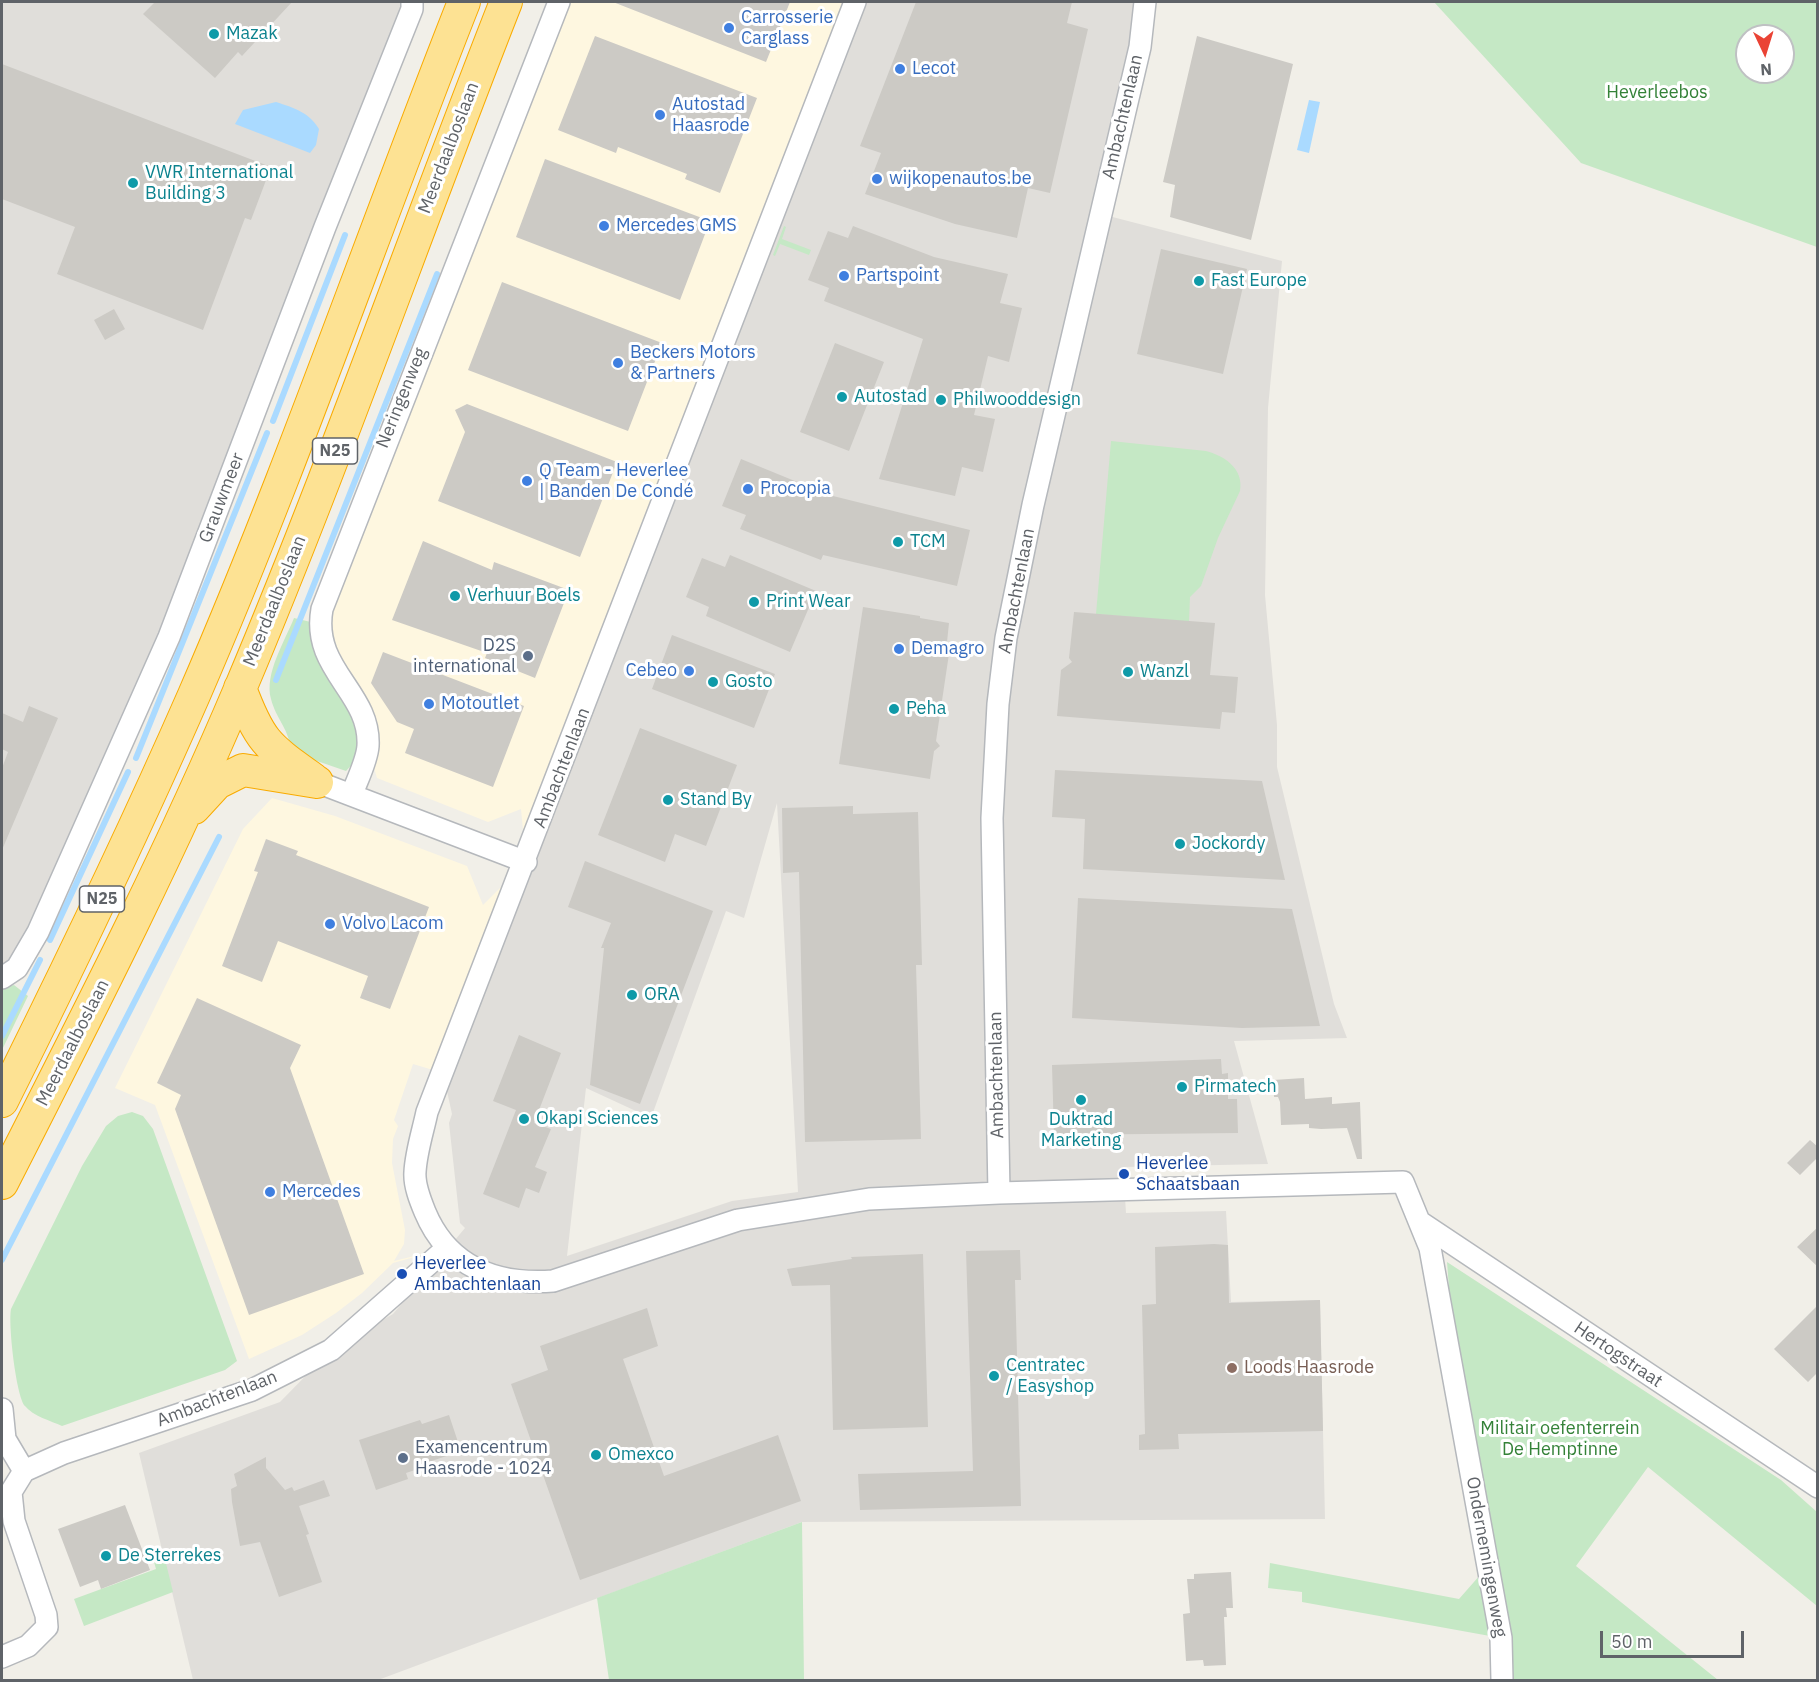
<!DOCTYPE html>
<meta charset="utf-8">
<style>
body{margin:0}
#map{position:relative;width:1819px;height:1682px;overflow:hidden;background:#f1efe8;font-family:"IBM Plex Sans",sans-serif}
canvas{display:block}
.frame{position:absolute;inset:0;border:3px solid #5f6368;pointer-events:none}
.north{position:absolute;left:1735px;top:24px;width:60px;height:60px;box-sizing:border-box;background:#fff;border:2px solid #bfc1c3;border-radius:50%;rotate:176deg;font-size:16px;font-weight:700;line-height:24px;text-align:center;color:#5f6368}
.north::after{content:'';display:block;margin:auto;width:21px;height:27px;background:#ea4335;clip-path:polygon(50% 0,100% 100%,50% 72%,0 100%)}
.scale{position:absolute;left:1600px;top:1631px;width:144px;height:27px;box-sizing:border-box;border:3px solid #5f6368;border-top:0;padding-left:8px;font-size:18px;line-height:21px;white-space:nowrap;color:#5f6368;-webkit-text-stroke:4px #fff;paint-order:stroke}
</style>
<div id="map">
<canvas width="1819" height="1682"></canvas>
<div class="frame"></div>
<div class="north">N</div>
<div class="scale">50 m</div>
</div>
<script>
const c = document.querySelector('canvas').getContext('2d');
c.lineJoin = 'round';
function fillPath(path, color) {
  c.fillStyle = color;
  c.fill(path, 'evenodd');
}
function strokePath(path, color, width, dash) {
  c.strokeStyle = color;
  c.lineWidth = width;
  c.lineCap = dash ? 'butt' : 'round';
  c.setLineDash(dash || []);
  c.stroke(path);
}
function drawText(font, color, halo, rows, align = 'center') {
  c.font = font + ' "IBM Plex Sans",sans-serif';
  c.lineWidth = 6;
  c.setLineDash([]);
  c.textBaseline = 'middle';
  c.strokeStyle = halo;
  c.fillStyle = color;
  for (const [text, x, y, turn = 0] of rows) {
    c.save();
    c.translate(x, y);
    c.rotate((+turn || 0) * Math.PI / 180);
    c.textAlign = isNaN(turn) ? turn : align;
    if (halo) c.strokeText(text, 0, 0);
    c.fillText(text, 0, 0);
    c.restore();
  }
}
const commercial = new Path2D(`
 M 559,2 L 855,2 L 526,862 L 443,1073 L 413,1064 L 394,1120 L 398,1126 L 393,1139 L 392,1163 L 405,1230 L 404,1244 L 394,1261 L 447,1248 L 393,1263 L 362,1293 L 336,1313 L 302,1335 L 249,1359 L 155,1105 L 115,1088 L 243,829 L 272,798 L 335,816 L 467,866 L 483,905 L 526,862 L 521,809 L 488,822 L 377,778 L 368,747 L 365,719 L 327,658 L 319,624 L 322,609 L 367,488 Z`);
const industrial = new Path2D(`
 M 2,2 L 412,2 L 162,636 L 21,952 L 2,970 Z
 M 855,2 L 1145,2 L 1101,214 L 1282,261 L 1268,408 L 1265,595 L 1277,725 L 1277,767 L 1334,1004 L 1347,1038 L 1234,1041 L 1268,1164 L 1123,1167 L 1126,1213 L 1226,1211 L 1231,1302 L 1320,1300 L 1325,1519 L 802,1522 L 378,1680 L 193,1680 L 139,1453 L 280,1402 L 331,1350 L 393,1314 L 465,1228 L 460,1223 L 449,1123 L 452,1114 L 443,1073 ZM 777,803 L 798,1192 L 732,1201 L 567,1256 L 586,1088 L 651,1118 L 726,911 L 744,918 Z`);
const green = new Path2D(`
 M 1434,2 L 1817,2 L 1817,247 L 1581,163 ZM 1747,36 L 1783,36 L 1783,72 L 1747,72 Z
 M 784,226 L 786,227 L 782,239 L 811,250 L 809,255 L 780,244 L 775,256 L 773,255 Z
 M 1111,441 L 1206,451 C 1225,456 1244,469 1240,491 L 1218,538 L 1201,586 L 1190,597 L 1189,622 L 1096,614 Z
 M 294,618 L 319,624 L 368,747 L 346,771 L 291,752 C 290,730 276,719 271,699 C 264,674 285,641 294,618 Z
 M 14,985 L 28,996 L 2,1050 L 2,988 Z
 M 132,1112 L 143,1116 L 153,1129 L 237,1361 L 225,1370 L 62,1426 C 51,1421 33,1416 25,1406 C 16,1396 8,1323 11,1309 L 82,1166 L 106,1126 L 118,1116 Z
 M 1447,1262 L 1781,1480 L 1817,1512 L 1817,1606 L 1648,1467 L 1576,1566 L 1718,1680 L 1506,1680 L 1501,1638 L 1302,1602 L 1302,1592 L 1268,1588 L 1270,1563 L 1459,1599 L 1488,1566 L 1452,1328 Z
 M 802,1522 L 804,1680 L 609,1680 L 597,1598 Z
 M 163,1551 L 173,1592 L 84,1626 L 74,1599 L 156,1569 L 152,1555 Z`);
const water = new Path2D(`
 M 1309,100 L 1320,102 L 1309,153 L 1297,150 Z
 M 276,102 C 294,108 309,112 319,129 L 316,145 L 310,153 L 235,124 L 243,110 Z`);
const stream = new Path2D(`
 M 273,421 L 345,235
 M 276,680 L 437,274
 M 136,758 L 267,433
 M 50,940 L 128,772
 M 2,1036 L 40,960
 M 2,1260 L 219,837`);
const building = new Path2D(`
 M 155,2 L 292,2 L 242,56 L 238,52 L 215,78 L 143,14 Z
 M 613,2 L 790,2 L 766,62 Z
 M 916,2 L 1072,2 L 1067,23 L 1088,29 L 1050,193 L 1028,188 L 1017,238 L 955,224 L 865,194 L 881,153 L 860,146 Z
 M 595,36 L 757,98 L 720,193 L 685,179 L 687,174 L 618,147 L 616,153 L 558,130 Z
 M 1197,36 L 1293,64 L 1251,240 L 1170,217 L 1175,185 L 1163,182 Z
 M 2,64 L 271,167 L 251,220 L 245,218 L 203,330 L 57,274 L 75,227 L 2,199 Z
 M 545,159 L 710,221 L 680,300 L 516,237 Z
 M 853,226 L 934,257 L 1008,274 L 1000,303 L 1022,308 L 1009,362 L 988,356 L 974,415 L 995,419 L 983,472 L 962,467 L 955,496 L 879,479 L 923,339 L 824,301 L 829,288 L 808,280 L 828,231 L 848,238 Z
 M 1161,249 L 1247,269 L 1223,374 L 1137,354 Z
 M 502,282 L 662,343 L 628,431 L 468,370 Z
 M 114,309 L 125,329 L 105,340 L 94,320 Z
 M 835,343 L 884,362 L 849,451 L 800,432 Z
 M 467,404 L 617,462 L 580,557 L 438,501 L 465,432 L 455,410 Z
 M 741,459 L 829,495 L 970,530 L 957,586 L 823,555 L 821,560 L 740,529 L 746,515 L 722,506 Z
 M 423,541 L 492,570 L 494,562 L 569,590 L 535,678 L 485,658 L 487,653 L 392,620 Z
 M 730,555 L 816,591 L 790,652 L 706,616 L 709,607 L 686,597 L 702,558 L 725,567 Z
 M 863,607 L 920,616 L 920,618 L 949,623 L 947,642 L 950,647 L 936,741 L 940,746 L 934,751 L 930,779 L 839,764 Z
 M 1074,612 L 1215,623 L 1210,675 L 1238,677 L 1235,713 L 1222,712 L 1220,729 L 1057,716 L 1061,670 L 1072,662 L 1069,658 Z
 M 672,635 L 775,674 L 754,728 L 652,689 Z
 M 383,652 L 524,706 L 493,787 L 405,753 L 414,729 L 397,722 L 371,683 Z
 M 29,706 L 58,718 L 2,850 L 2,768 L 8,752 L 2,749 L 2,713 L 23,722 Z
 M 640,728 L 737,765 L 706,846 L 675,834 L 665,862 L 598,835 Z
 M 1055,770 L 1262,781 L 1285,880 L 1083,869 L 1085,819 L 1052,817 Z
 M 853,806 L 853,814 L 918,812 L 922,965 L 916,965 L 921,1139 L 805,1142 L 799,872 L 783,873 L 782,808 Z
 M 266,839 L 298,851 L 296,855 L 429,907 L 390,1009 L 360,998 L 368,976 L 278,941 L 262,982 L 222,966 L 258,872 L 254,871 Z
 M 585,861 L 713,911 L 640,1104 L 590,1085 L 604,948 L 601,948 L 611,923 L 568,907 Z
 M 1078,898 L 1292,909 L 1320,1026 L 1242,1028 L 1072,1018 Z
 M 197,998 L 301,1045 L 290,1068 L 364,1274 L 249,1315 L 175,1109 L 181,1095 L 157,1083 Z
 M 519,1035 L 561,1053 L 534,1123 L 551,1129 L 535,1167 L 547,1172 L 539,1193 L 526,1188 L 519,1208 L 483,1194 L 516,1110 L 493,1101 Z
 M 1221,1059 L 1222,1074 L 1228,1073 L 1228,1099 L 1237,1099 L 1238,1133 L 1054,1135 L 1052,1065 Z
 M 1304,1078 L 1305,1099 L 1332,1097 L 1332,1104 L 1360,1102 L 1362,1159 L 1357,1159 L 1347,1128 L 1321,1129 L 1309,1128 L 1309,1124 L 1281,1125 L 1280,1102 L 1278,1097 L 1274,1097 L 1273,1080 Z
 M 1810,1140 L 1818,1147 L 1818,1157 L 1800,1175 L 1787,1163 Z
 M 1818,1227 L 1818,1267 L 1797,1247 Z
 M 1214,1244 L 1228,1245 L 1229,1303 L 1320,1300 L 1323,1431 L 1178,1434 L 1179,1449 L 1139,1450 L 1139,1435 L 1145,1434 L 1142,1305 L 1156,1304 L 1155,1247 Z
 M 1020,1250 L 1021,1280 L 1015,1280 L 1021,1506 L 860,1510 L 858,1474 L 973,1471 L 966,1251 Z
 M 923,1254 L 928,1427 L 833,1430 L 830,1285 L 792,1286 L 787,1269 L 852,1259 L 851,1257 Z
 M 1818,1305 L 1818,1372 L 1808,1382 L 1774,1349 Z
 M 647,1308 L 658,1346 L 623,1359 L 664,1476 L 778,1435 L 801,1501 L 580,1580 L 511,1384 L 548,1370 L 540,1346 Z
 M 449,1415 L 461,1451 L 420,1465 L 421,1468 L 406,1473 L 408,1479 L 376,1490 L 359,1440 L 420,1420 L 422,1424 Z
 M 266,1457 L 266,1468 L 285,1490 L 292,1487 L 294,1491 L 324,1480 L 330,1496 L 299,1506 L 309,1534 L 306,1535 L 322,1582 L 279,1597 L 260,1542 L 240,1546 L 232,1502 L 231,1489 L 237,1486 L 234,1474 Z
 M 125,1505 L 150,1570 L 101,1589 L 98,1580 L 80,1587 L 58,1529 Z
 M 1231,1572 L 1233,1608 L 1226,1608 L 1227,1617 L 1224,1617 L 1226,1665 L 1204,1666 L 1203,1660 L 1186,1661 L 1183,1614 L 1190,1613 L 1187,1579 L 1194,1579 L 1194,1574 Z`);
const minor = new Path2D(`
 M 855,2 L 427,1112 C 423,1131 416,1152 415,1172 C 414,1185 420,1200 425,1212 C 448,1267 497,1285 553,1281 L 738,1220 L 869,1199 L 999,1193 L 1403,1182 L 1430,1248 L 1501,1638 L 1502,1680
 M 317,782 L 526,862
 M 352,794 C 357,780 367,761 368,746 C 371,692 311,670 322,609 L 559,2
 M 2,978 L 17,968 L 38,932 L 169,637 L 325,227 L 412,9 L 412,2
 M 999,1193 L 992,818 L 998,704 L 1006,638 L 1033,505 L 1140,47 L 1145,2
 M 1420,1222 L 1818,1487
 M 2,1409 L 5,1439 L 24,1471
 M 2,1657 L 28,1646 L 47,1627 L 46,1615 L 14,1521 L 11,1492 L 24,1471 L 64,1453 L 252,1390 L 331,1350 L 447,1248`);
const highway = new Path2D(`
 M 240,688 C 260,742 267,746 313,779
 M 194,808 L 217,783 L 243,770 L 317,782
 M 2,1101 C 69,967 134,832 194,695 C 293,467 373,232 464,2
 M 2,1183 C 85,1020 169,857 240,689 C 336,462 416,230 506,2`);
const markers = [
 [729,28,6,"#3f7fe0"],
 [214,34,6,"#0f9aa8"],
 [900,69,6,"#3f7fe0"],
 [660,115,6,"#3f7fe0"],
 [877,179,6,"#3f7fe0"],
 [133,183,6,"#0f9aa8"],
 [604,226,6,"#3f7fe0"],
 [844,276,6,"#3f7fe0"],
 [1199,281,6,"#0f9aa8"],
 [618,363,6,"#3f7fe0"],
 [842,397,6,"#0f9aa8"],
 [941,400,6,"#0f9aa8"],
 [527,481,6,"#3f7fe0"],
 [748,489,6,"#3f7fe0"],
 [898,542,6,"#0f9aa8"],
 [455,596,6,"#0f9aa8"],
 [754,602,6,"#0f9aa8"],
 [899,649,6,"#3f7fe0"],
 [528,656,6,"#5c6f8a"],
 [689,671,6,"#3f7fe0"],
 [1128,672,6,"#0f9aa8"],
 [713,682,6,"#0f9aa8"],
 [429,704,6,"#3f7fe0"],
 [894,709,6,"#0f9aa8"],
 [668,800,6,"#0f9aa8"],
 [1180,844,6,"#0f9aa8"],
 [330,924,6,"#3f7fe0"],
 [632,995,6,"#0f9aa8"],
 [1182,1087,6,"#0f9aa8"],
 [1081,1100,6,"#0f9aa8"],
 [524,1119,6,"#0f9aa8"],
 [1124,1174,6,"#1a4fb4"],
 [270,1192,6,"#3f7fe0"],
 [402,1274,6,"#1a4fb4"],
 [1232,1368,6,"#8d6e63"],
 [994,1376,6,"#0f9aa8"],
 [596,1455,6,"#0f9aa8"],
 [403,1458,6,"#5c6f8a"],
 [106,1556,6,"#0f9aa8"]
];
const shields = [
 [335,451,45],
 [102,899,45]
];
const shieldNames = [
 ["N25",335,451],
 ["N25",102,899]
];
const shopNames = [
 ["Carrosserie",741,18],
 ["Carglass",741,39],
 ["Lecot",912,69],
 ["Autostad",672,105],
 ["Haasrode",672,126],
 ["wijkopenautos.be",889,179],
 ["Mercedes GMS",616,226],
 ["Partspoint",856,276],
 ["Beckers Motors",630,353],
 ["& Partners",630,374],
 ["Q Team - Heverlee",539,471],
 ["| Banden De Condé",539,492],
 ["Procopia",760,489],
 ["Demagro",911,649],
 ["Cebeo",677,671,"right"],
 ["Motoutlet",441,704],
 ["Volvo Lacom",342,924],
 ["Mercedes",282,1192]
];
const cultureNames = [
 ["Mazak",226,34],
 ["VWR International",145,173],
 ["Building 3",145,194],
 ["Fast Europe",1211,281],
 ["Autostad",854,397],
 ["Philwooddesign",953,400],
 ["TCM",910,542],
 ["Verhuur Boels",467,596],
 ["Print Wear",766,602],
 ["Wanzl",1140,672],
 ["Gosto",725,682],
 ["Peha",906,709],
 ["Stand By",680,800],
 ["Jockordy",1192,844],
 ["ORA",644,995],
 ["Pirmatech",1194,1087],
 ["Okapi Sciences",536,1119],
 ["Duktrad",1081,1120,"center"],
 ["Marketing",1081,1141,"center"],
 ["Centratec",1006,1366],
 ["/ Easyshop",1006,1387],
 ["Omexco",608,1455],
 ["De Sterrekes",118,1556]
];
const parkNames = [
 ["Heverleebos",1657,93],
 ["Militair oefenterrein",1560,1429],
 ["De Hemptinne",1560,1450]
];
const streetNames = [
 ["Ambachtenlaan",1123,117,-77],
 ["Meerdaalboslaan",449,148,-69],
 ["Neringenweg",402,398,-68],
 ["Grauwmeer",222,498,-69],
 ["Ambachtenlaan",1017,591,-79],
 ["Meerdaalboslaan",275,601,-68],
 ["Ambachtenlaan",562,768,-69],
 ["Meerdaalboslaan",73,1043,-63],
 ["Ambachtenlaan",997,1075,-91],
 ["Hertogstraat",1618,1355,34],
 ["Ambachtenlaan",217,1399,-21],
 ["Ondernemingenweg",1486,1557,80]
];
const serviceNames = [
 ["D2S",516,646],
 ["international",516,667],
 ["Examencentrum",415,1448,"left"],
 ["Haasrode - 1024",415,1469,"left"]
];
const transitNames = [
 ["Heverlee",1136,1164],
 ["Schaatsbaan",1136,1185],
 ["Heverlee",414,1264],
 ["Ambachtenlaan",414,1285]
];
const educationNames = [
 ["Loods Haasrode",1244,1368]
];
fillPath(commercial, '#fef7e0');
fillPath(industrial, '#e0deda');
fillPath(green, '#c5e8c5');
fillPath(water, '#aadaff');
strokePath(stream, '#aadaff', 6);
fillPath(building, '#cccac5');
strokePath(minor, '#b5b8bc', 24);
strokePath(highway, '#f9ab00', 34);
strokePath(minor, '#fff', 21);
strokePath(highway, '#fde293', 32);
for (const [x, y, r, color] of markers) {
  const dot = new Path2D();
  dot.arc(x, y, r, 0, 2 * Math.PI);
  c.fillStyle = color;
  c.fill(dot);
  strokePath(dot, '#fff', 2);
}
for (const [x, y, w] of shields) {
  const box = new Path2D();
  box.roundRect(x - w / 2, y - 13, w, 26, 4.5);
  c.fillStyle = '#fff';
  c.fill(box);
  strokePath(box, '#5f6368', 1.5);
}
drawText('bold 16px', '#5f6368', null, shieldNames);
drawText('18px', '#366cbe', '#fff', shopNames, 'left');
drawText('18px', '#0d838f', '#fff', cultureNames, 'left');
drawText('18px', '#348238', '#fff', parkNames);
drawText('18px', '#5f6368', '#fff', streetNames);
drawText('18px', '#4e5e75', '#fff', serviceNames, 'right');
drawText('18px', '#164399', '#fff', transitNames, 'left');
drawText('18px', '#785e54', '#fff', educationNames, 'left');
</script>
